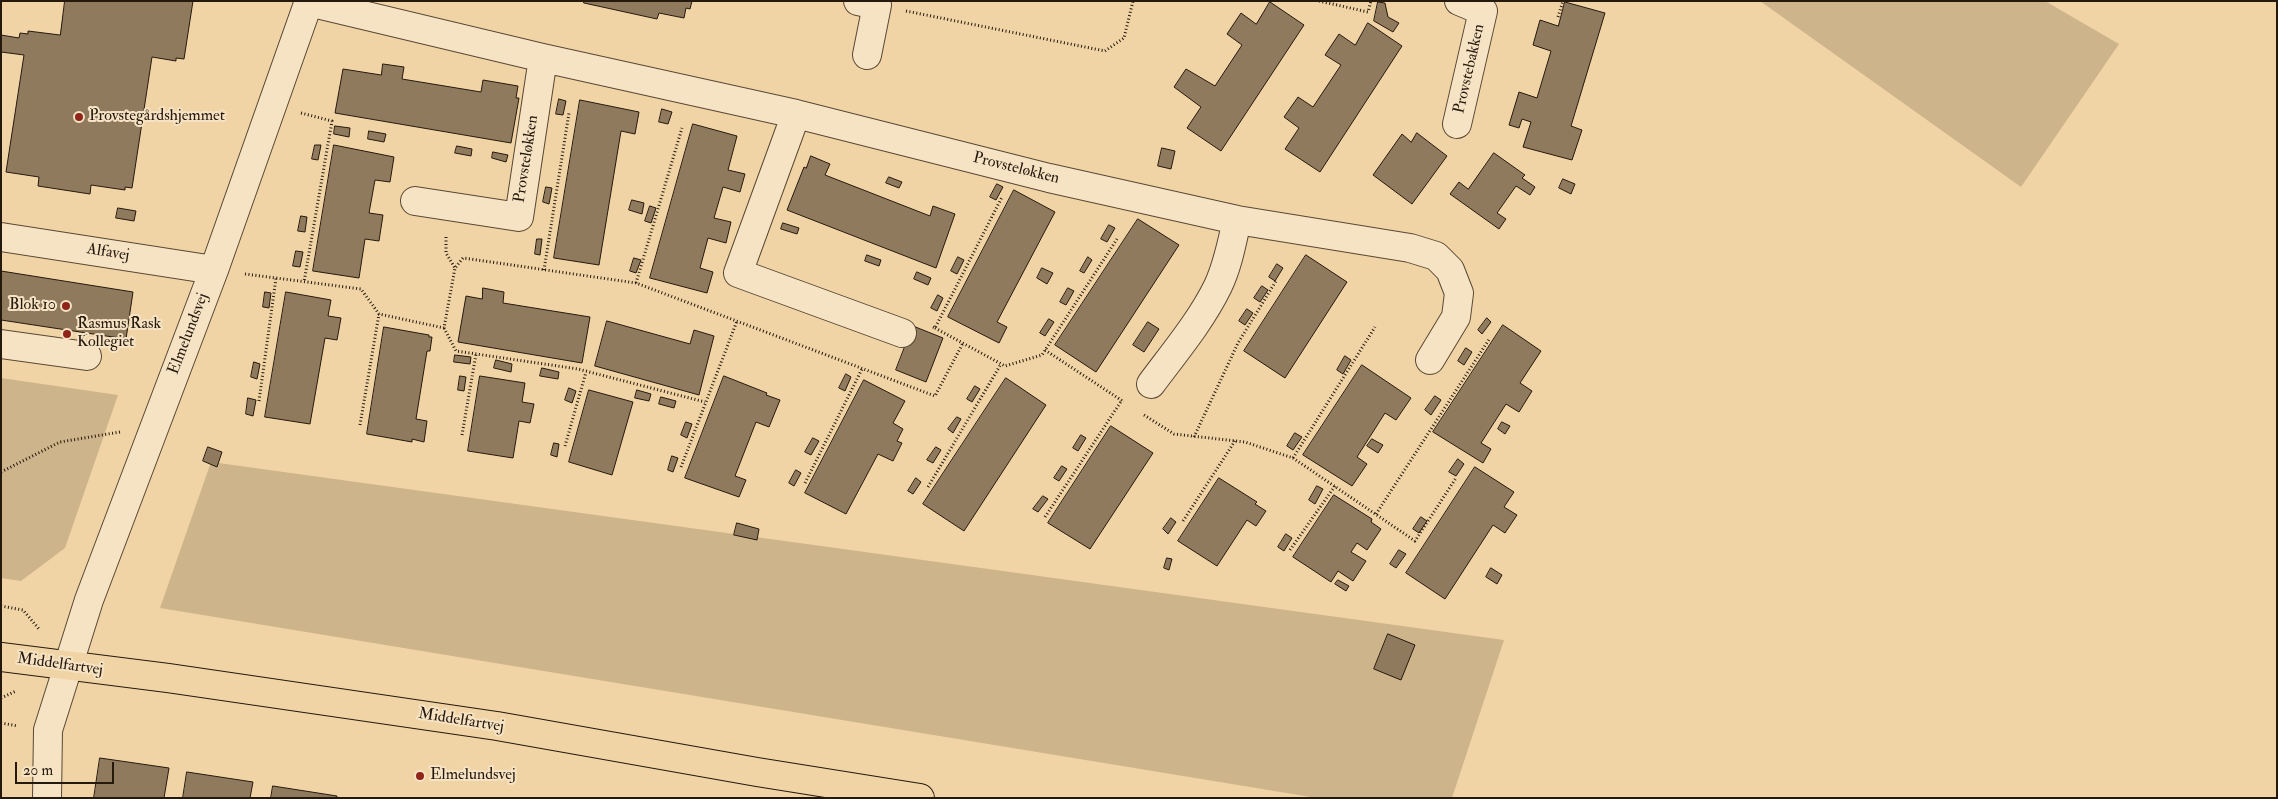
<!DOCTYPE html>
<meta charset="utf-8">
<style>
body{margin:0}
#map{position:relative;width:2278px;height:799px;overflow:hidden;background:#f1d4a5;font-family:"IM FELL Double Pica",serif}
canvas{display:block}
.frame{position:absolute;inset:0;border:2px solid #25190e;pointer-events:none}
.scale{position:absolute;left:15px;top:762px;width:99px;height:22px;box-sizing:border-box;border:2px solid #25190e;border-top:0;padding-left:6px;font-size:15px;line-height:18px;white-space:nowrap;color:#25190e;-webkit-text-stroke:4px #f6e3c4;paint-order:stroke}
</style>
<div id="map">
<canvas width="2278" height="799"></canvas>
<div class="frame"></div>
<div class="scale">20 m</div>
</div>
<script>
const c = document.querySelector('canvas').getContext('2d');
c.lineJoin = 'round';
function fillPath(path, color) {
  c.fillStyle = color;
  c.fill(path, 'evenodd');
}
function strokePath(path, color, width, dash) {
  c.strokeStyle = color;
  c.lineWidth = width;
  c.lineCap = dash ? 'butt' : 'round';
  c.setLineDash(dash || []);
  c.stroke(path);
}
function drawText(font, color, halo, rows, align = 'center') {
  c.font = font + ' "IM FELL Double Pica",serif';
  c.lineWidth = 4;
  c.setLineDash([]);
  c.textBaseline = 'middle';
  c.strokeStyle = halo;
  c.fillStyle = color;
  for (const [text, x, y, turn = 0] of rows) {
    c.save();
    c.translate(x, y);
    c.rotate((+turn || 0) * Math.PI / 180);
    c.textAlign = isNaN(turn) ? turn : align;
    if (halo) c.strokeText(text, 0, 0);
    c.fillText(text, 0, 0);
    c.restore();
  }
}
const green = new Path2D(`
 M 1760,1 L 2045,1 L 2119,44 L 2021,187 Z
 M 1,378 L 118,395 L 65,548 L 21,581 L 1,578 Z
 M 211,462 L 1504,640 L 1452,798 L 1317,798 L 160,608 Z`);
const building = new Path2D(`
 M 65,1 L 193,1 L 184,59 L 176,58 L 176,61 L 152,57 L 132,188 L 125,187 L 125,190 L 91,185 L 90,194 L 38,186 L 39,177 L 6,172 L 24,55 L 1,52 L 1,35 L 19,38 L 20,33 L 28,34 L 28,31 L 60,35 Z
 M 584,1 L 692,1 L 690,9 L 686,8 L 684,18 L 659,13 L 657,19 L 584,3 Z
 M 1270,2 L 1304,25 L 1221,151 L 1187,128 L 1201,107 L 1174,87 L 1186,69 L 1215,86 L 1242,45 L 1227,34 L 1241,13 L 1256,24 Z
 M 1378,2 L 1385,3 L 1388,17 L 1399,23 L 1393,32 L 1374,21 Z
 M 1565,2 L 1605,13 L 1571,126 L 1582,130 L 1572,160 L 1523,147 L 1531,122 L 1522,119 L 1519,128 L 1509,125 L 1519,92 L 1537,98 L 1551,51 L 1533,45 L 1540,20 L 1558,26 Z
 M 1368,23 L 1402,46 L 1320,172 L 1285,149 L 1299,128 L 1284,117 L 1298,97 L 1313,107 L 1341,65 L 1325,55 L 1339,34 L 1355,45 Z
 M 383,64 L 404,67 L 402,79 L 481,92 L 483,80 L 518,86 L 516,98 L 519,98 L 511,143 L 335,113 L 343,69 L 381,75 Z
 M 559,99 L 566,101 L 563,115 L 556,114 Z
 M 580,100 L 639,112 L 635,134 L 621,131 L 599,265 L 554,258 Z
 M 662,109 L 672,112 L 668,124 L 659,122 Z
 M 693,124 L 737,136 L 728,170 L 745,174 L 740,192 L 723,187 L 714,218 L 731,222 L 726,243 L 708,238 L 700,268 L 713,272 L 707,293 L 650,278 Z
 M 335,126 L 350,128 L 349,137 L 334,134 Z
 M 369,131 L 386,134 L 384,142 L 368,139 Z
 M 1417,133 L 1447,156 L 1412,204 L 1373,175 L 1402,134 L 1411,142 Z
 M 315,145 L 321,145 L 318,160 L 312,159 Z
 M 334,145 L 394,157 L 390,182 L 375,180 L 369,213 L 383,215 L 379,241 L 365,239 L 359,278 L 313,271 Z
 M 457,146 L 472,149 L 471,156 L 455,153 Z
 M 1162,148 L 1175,151 L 1171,169 L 1158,166 Z
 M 493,152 L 508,155 L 506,162 L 492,158 Z
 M 1494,153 L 1525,175 L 1522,178 L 1535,187 L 1530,195 L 1516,186 L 1497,213 L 1506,219 L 1499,229 L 1450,194 L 1459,182 L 1468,189 Z
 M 811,156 L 830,164 L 825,175 L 930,216 L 933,206 L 955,214 L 936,268 L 787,210 L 804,167 L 806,168 Z
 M 889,177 L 902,182 L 899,188 L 886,183 Z
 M 1563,179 L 1575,184 L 1571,194 L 1559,188 Z
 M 997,184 L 1003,187 L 996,200 L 990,197 Z
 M 546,187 L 552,188 L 549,204 L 543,202 Z
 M 1014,190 L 1055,212 L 997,322 L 1007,327 L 999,343 L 948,317 Z
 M 632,200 L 644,203 L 642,214 L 629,210 Z
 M 650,206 L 656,208 L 651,223 L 645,221 Z
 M 118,208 L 136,211 L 134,221 L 116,218 Z
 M 301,216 L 307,217 L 305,232 L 298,231 Z
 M 1138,219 L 1179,245 L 1096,372 L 1055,345 Z
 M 783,223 L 799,228 L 797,234 L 781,229 Z
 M 1109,225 L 1115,228 L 1107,242 L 1101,239 Z
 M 537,239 L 542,239 L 540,255 L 535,254 Z
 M 296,251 L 303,252 L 300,267 L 293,266 Z
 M 867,255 L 881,260 L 879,266 L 865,261 Z
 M 1306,255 L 1347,282 L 1285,378 L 1244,351 Z
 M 958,257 L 964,260 L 957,274 L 951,271 Z
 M 1088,257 L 1092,260 L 1084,273 L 1080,271 Z
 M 634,258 L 641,260 L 636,273 L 630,271 Z
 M 1277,264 L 1283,268 L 1275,281 L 1269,277 Z
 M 1042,268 L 1053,273 L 1047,284 L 1037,278 Z
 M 1,271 L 133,292 L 126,339 L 1,320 Z
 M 917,272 L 931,278 L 928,285 L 914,279 Z
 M 1262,286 L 1268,290 L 1260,302 L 1254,298 Z
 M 483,288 L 504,292 L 503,303 L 590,317 L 582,363 L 458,342 L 466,296 L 482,299 Z
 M 1068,288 L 1074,291 L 1066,305 L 1060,302 Z
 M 265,292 L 271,293 L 269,308 L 263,307 Z
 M 286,292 L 331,300 L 328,316 L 341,318 L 337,340 L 325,338 L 310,424 L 265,417 Z
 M 938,295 L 943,298 L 937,311 L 931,308 Z
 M 1247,309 L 1253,313 L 1245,325 L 1239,321 Z
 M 1487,318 L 1491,322 L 1482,334 L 1478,330 Z
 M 1049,319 L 1054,322 L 1045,336 L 1040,333 Z
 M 607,321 L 690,344 L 694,330 L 714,336 L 699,395 L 595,366 Z
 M 1148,322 L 1159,329 L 1144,352 L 1133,345 Z
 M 1503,325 L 1541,351 L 1520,383 L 1532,391 L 1519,412 L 1506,404 L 1481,443 L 1491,449 L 1483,463 L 1433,432 Z
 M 913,326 L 943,338 L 926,382 L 896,370 Z
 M 384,327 L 429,335 L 429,337 L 432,337 L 430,351 L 427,351 L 416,419 L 427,421 L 424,442 L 412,439 L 412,442 L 367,434 Z
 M 1466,348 L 1472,352 L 1464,365 L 1458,361 Z
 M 455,355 L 471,357 L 470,364 L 454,362 Z
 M 1345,356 L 1351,360 L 1343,374 L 1337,370 Z
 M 496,360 L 512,364 L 511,372 L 494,368 Z
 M 254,362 L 260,364 L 257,379 L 251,377 Z
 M 1362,365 L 1411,398 L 1396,420 L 1385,413 L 1357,457 L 1367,464 L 1352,486 L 1303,455 Z
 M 542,368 L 559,372 L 558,379 L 540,376 Z
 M 846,374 L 851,377 L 845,391 L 839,388 Z
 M 460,376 L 466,377 L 464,391 L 458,390 Z
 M 480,376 L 525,383 L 522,402 L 534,404 L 530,423 L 519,421 L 513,458 L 468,451 Z
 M 724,376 L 767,393 L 766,395 L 780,400 L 769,427 L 756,422 L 735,476 L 746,480 L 739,497 L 685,478 Z
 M 1006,378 L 1046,405 L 964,531 L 923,504 Z
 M 864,380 L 905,401 L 893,423 L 903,429 L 897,441 L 902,443 L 893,461 L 878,454 L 846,514 L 805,493 Z
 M 975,386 L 980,389 L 972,402 L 967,399 Z
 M 569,388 L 576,391 L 572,403 L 565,400 Z
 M 589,390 L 633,402 L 612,475 L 569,462 Z
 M 637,390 L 651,394 L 649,401 L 635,398 Z
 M 1435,396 L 1441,400 L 1431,415 L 1425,410 Z
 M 661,397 L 676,401 L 674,408 L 659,404 Z
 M 248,398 L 256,400 L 253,416 L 246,414 Z
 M 957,417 L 961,419 L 953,433 L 948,429 Z
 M 686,422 L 692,424 L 687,438 L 681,435 Z
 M 1502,422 L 1510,426 L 1505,434 L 1498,429 Z
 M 1111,426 L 1153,453 L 1090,549 L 1048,523 Z
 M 1295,433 L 1302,437 L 1293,450 L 1287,446 Z
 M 1081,435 L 1086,438 L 1078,451 L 1073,448 Z
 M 813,438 L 819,441 L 811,455 L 805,452 Z
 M 1372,439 L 1383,445 L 1378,453 L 1367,446 Z
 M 554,443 L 559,444 L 557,457 L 551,455 Z
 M 208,447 L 222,452 L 217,467 L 203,461 Z
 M 936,447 L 941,450 L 933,463 L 927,460 Z
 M 672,456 L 678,458 L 673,472 L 668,470 Z
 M 1458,459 L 1464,464 L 1456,476 L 1449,472 Z
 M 1062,466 L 1067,469 L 1059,481 L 1054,478 Z
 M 1475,467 L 1514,492 L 1504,507 L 1517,515 L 1505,533 L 1493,525 L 1445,599 L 1406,573 Z
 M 796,470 L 801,473 L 794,486 L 789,483 Z
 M 916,478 L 921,482 L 913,494 L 908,491 Z
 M 1219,478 L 1257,502 L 1255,504 L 1266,511 L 1256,526 L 1247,520 L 1217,566 L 1178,541 Z
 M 1317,486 L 1323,489 L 1315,504 L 1309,500 Z
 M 1334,495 L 1372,519 L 1371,522 L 1381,529 L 1367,550 L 1357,543 L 1351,552 L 1366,561 L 1353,581 L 1338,571 L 1331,582 L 1293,557 Z
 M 1043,496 L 1048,499 L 1038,512 L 1033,509 Z
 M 1421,517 L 1427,521 L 1419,533 L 1413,529 Z
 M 1171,518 L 1176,522 L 1168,534 L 1163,529 Z
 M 737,523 L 759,529 L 757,540 L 734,535 Z
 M 1286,534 L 1292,538 L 1284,551 L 1278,547 Z
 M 1399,550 L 1406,554 L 1396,568 L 1390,564 Z
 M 1167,558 L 1172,559 L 1169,570 L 1164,568 Z
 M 1491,568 L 1502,575 L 1497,584 L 1486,577 Z
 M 1338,580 L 1349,586 L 1346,591 L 1335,584 Z
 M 1388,634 L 1415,645 L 1401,680 L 1374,669 Z
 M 100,758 L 169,768 L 164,798 L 94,798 Z
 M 187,772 L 253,782 L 250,798 L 183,798 Z
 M 273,786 L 337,796 L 337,798 L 271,798 Z`);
const path = new Path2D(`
 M 1319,1 L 1368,12 L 1371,1
 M 906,11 L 1105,51 L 1124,38 L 1133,1
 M 1558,17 L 1563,1
 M 301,113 L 332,121 L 304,282
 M 446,237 L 446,253 L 455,268
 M 544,270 L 569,113
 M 245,274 L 361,289 L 379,314 L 444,328 L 455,268 L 463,258 L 636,283 L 935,396 L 963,343
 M 636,283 L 682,128
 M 933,327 L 935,328 L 1002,197
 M 444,328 L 456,351 L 578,369 L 705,402
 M 935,328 L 1005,366 L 1042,355 L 1117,239
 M 1045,350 L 1124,402
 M 259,401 L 276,278
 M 1144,415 L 1174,434 L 1245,442 L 1293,458 L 1415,541 L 1456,478
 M 360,425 L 379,314
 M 462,435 L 476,354
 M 1194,437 L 1238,343 L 1276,281
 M 565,446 L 586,372
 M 1293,458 L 1375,327
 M 681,467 L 737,321
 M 1,472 L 60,442 L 120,432
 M 805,483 L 862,369
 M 928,487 L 1001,364
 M 1376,514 L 1490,338
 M 1045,517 L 1122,400
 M 1183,521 L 1235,441
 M 1290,550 L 1335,486
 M 1,606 L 23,610 L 39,629
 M 1,698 L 16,691
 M 1,723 L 18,726`);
const minor = new Path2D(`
 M 858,1 L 877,5 L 867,55
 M 308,2 L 543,58 L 796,114 L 1049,178 L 1237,220 L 1410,248 L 1436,256 L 1450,270 L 1459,293 L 1456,317 L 1430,360
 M 796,114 L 738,273 L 902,333
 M 1457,124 L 1483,11 L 1459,1
 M 415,201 L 519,217 L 543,58
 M 1,237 L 214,270
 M 1,344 L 87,356
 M 1151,384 C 1174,353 1201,321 1218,286 C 1228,265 1232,242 1237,220
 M 47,798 L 48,730 L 89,600 L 214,270 L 309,1`);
const major = new Path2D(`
 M 1,657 L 168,678 L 497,726 L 757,772 L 920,798`);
const markers = [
 [79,117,5,"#8f2418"],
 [66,306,5,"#8f2418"],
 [67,334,5,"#8f2418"],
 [420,776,5,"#8f2418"]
];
const streetNames = [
 ["Provstebakken",1470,69,-77],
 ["Provsteløkken",527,159,-81],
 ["Provsteløkken",1016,169,14],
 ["Alfavej",108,253,9],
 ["Elmelundsvej",189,334,-69],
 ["Middelfartvej",60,665,8],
 ["Middelfartvej",461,721,9]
];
const poiNames = [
 ["Provstegårdshjemmet",89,117],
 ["Blok 10",56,306,"right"],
 ["Rasmus Rask",77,325],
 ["Kollegiet",77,343],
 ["Elmelundsvej",430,776]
];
fillPath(green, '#ceb48b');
fillPath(building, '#8f7a5d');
strokePath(building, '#25190e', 1);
strokePath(minor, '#584834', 30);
strokePath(major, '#25190e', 30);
strokePath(path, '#25190e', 3, [1, 2.5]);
strokePath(minor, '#f6e3c4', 28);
strokePath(major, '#f1d4a5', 28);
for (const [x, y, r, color] of markers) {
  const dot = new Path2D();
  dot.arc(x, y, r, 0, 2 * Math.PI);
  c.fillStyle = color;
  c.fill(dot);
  strokePath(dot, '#f6e3c4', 2);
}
drawText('16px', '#25190e', '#f6e3c4', streetNames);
drawText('16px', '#25190e', '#f6e3c4', poiNames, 'left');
</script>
